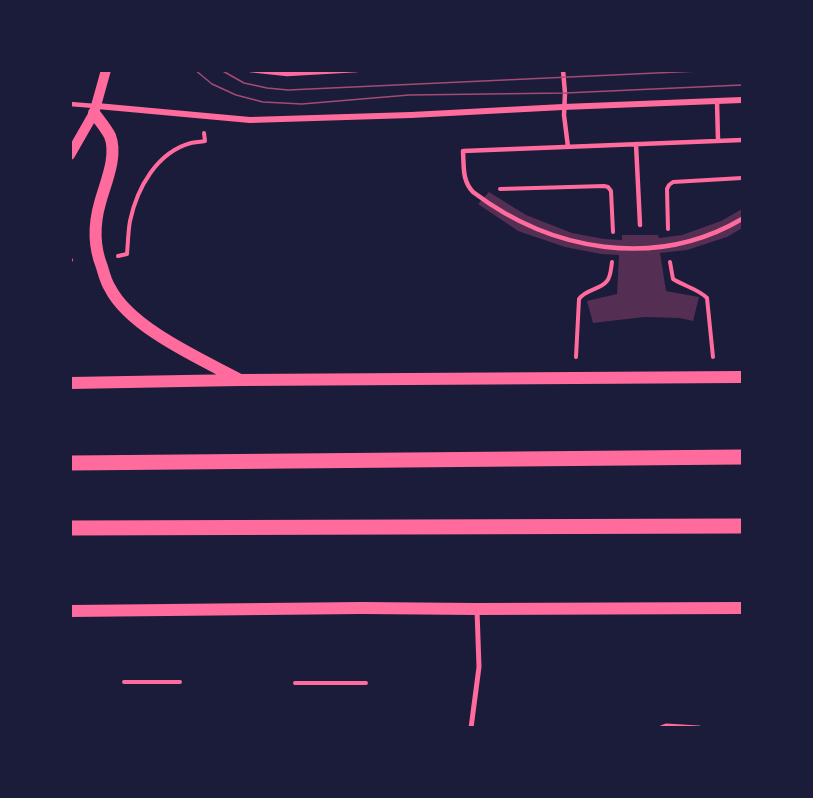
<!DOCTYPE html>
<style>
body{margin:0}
#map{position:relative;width:813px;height:798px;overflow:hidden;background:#1b1b3a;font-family:Merriweather,serif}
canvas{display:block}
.frame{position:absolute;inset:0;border:72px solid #1b1b3a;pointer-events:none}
</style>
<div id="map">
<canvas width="813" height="798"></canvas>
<div class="frame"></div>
</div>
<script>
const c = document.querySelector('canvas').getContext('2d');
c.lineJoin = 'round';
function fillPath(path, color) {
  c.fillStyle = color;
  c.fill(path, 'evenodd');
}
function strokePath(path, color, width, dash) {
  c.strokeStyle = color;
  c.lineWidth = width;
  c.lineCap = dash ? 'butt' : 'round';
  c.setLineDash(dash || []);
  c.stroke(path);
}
const building = new Path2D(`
 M 489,192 L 526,215 L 572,233 L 604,239 L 622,240 L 622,235 L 658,235 L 659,238 L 682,235 L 721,221 L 742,209 L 742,228 L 727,237 L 687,250 L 660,253 L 666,291 L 699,297 L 693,321 L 680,318 L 644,317 L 593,323 L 587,301 L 617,294 L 619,255 L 601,254 L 565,247 L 518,231 L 478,204 Z`);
const path = new Path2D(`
 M 500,189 L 604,186 L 608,187 L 611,191 L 613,232
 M 668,229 L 667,189 L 669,185 L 673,182 L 742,178
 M 118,256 L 127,254 C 128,243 128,232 130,221 C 137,188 157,152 191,143 C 195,142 201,142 205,141 L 204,133
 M 70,260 L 71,260
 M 670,262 L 673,279 C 684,286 698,289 707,298 L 713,357
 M 576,357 L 579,299 C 586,289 600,290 607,281 C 611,276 611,268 612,262
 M 124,682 L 180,682
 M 295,683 L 366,683`);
const service = new Path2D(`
 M 250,70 L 287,74 L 357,70
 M 563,70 L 565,93 L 564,115 L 568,147
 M 717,101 L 718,141
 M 70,104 L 95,106
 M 742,140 L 463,151 C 464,166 462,181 473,192 C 551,251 655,270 742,219
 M 636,144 L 640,225`);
const pedestrian = new Path2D(`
 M 471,728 L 479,667 L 477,610
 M 661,728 L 666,726 L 699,728`);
const minor = new Path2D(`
 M 97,106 L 250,120 L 411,115 L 563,107 L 742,100`);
const tertiary = new Path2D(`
 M 70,155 L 94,113 L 106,70`);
const secondary = new Path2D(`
 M 94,113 C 99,120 106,128 110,136 C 118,156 105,184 100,203 C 94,224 94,247 102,267 C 104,274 106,282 110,288 C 130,328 201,359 240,380
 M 70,383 L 241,380 L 742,377
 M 70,611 L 362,608 L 477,609 L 742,608`);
const primary = new Path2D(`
 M 70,463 L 742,457
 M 70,528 L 742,526`);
const tram = new Path2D(`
 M 195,70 L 212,84 L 236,95 L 263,102 L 302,104 L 409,95 L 565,93 L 742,85
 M 221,70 L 244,83 L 267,88 L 288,90 L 721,70`);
fillPath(building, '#542f53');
strokePath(path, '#ff6b9d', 4);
strokePath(service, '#ff6b9d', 4.5);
strokePath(pedestrian, '#ff6b9d', 5);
strokePath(minor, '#ff6b9d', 6);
strokePath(tertiary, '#ff6b9d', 10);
strokePath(secondary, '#ff6b9d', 12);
strokePath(primary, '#ff6b9d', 15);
strokePath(tram, '#a44b75', 1.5);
</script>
